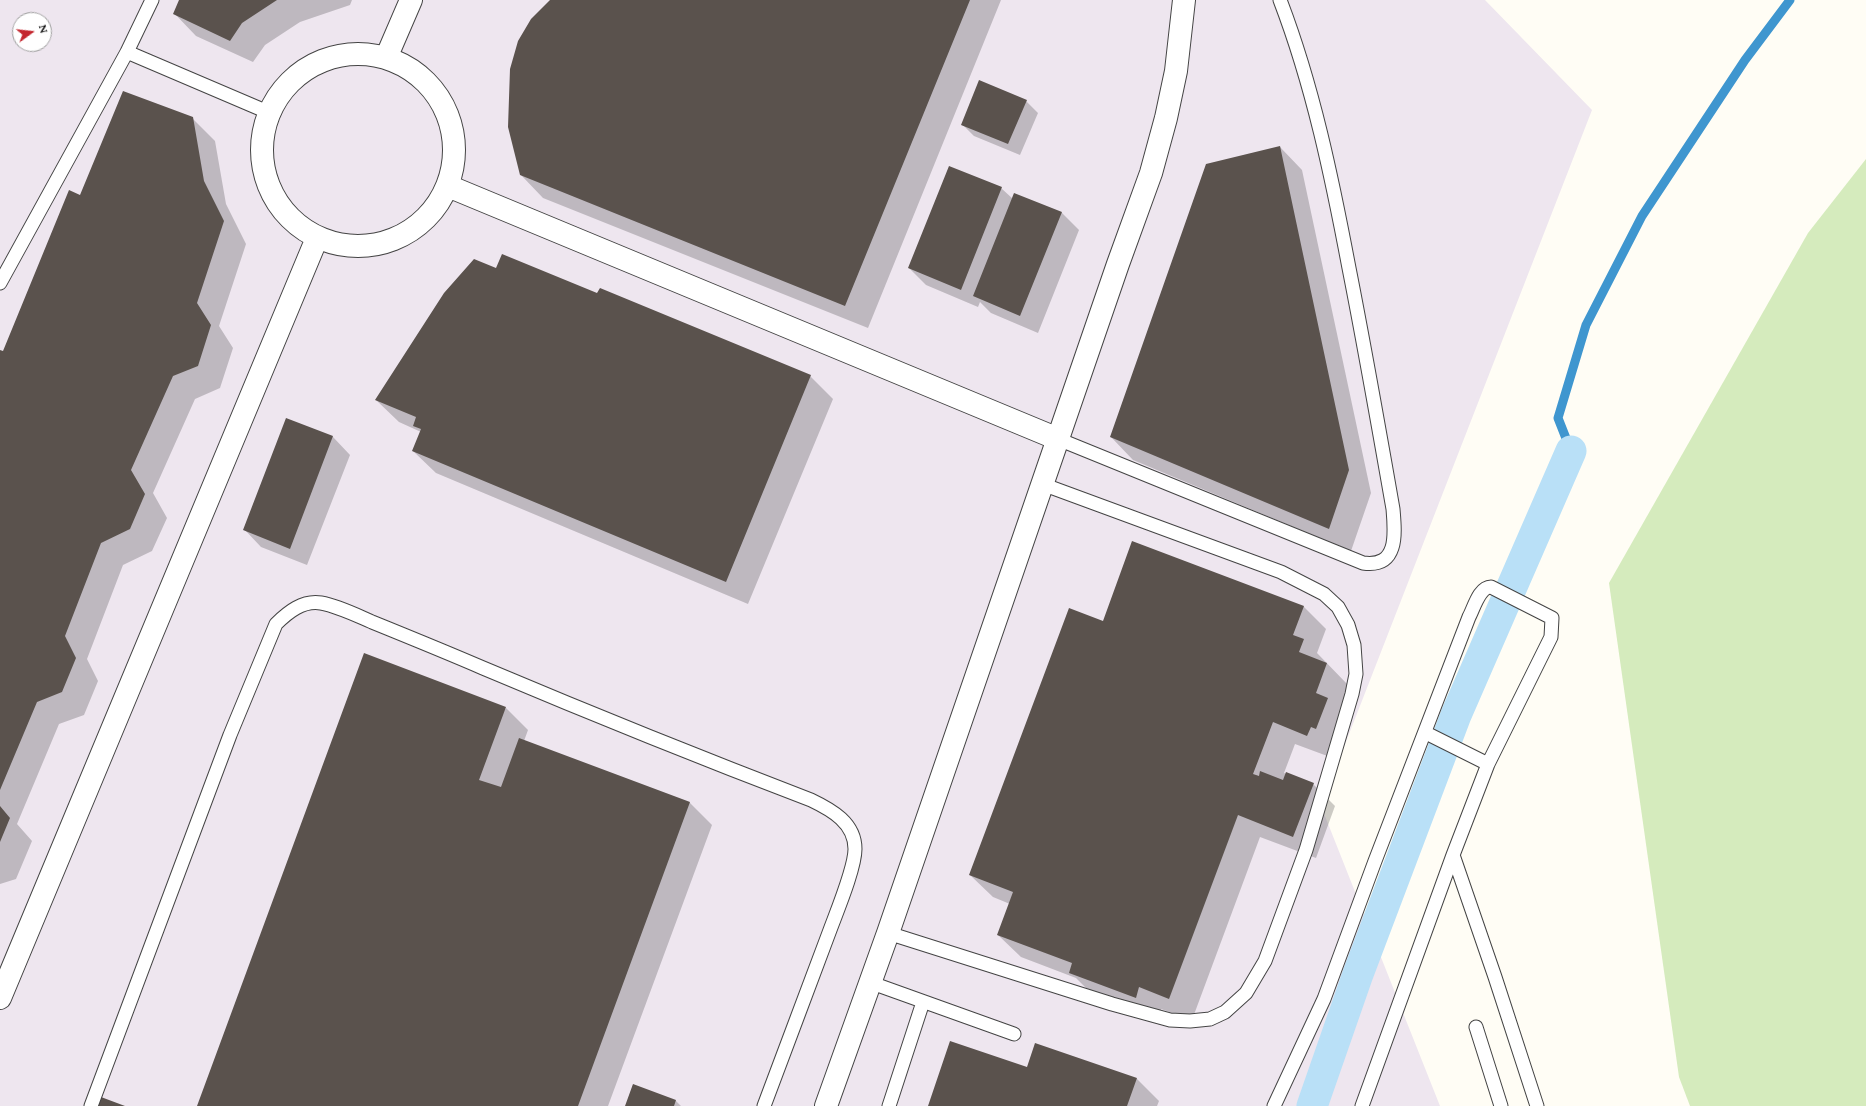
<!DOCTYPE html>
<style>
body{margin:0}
#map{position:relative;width:1866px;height:1106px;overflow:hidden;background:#fffdf5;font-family:Spectral,serif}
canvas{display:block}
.north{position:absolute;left:12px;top:12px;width:40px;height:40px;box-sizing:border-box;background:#fff;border:1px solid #a0a0a0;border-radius:50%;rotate:75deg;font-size:11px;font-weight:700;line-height:16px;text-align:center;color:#111}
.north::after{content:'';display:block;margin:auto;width:14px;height:18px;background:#c4262e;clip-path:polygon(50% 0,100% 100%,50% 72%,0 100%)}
</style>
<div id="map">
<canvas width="1866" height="1106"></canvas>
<div class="north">N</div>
</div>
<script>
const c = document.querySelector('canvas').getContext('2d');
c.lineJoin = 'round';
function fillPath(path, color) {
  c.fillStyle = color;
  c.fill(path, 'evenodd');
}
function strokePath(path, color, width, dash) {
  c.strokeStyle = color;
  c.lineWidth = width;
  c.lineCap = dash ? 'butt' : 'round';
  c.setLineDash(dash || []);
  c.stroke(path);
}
const industrial = new Path2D(`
 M 0,0 L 1485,0 L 1592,110 L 1321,806 L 1440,1106 L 0,1106 ZM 20,20 L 44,20 L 44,44 L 20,44 Z`);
const green = new Path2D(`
 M 1866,159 L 1866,1106 L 1690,1106 L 1679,1077 L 1609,583 L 1808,233 Z`);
const shadow = new Path2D(`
 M 180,0 L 352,0 L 350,5 L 300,22 L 265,45 L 253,62 L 196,36 L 174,13 Z
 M 551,0 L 1001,0 L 868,328 L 543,198 L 521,175 Z
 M 1026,101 L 1038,113 L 1020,155 L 974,136 L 962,124 Z
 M 192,118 L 215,141 L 226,204 L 246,244 L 219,326 L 233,348 L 220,388 L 195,399 L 153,493 L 167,518 L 152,551 L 123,565 L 87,659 L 98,681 L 84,715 L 59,724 L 17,824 L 32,841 L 16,879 L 0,884 L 0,351 L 3,353 L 81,196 Z
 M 1280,147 L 1302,170 L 1371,493 L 1351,551 L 1133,460 L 1111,437 Z
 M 1001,188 L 1013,199 L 1062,213 L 1079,230 L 1038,333 L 991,313 L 980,302 L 978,307 L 926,285 L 909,268 Z
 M 496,270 L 598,295 L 810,376 L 833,399 L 748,604 L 436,473 L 413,451 L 421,432 L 399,422 L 376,400 Z
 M 287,419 L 333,437 L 350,455 L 307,565 L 261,547 L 244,529 Z
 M 1133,542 L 1304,607 L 1326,629 L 1317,653 L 1349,686 L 1340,711 L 1350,721 L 1330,757 L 1295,744 L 1284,773 L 1313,784 L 1335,806 L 1316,858 L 1260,837 L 1192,1020 L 1161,1009 L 1158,1019 L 1093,995 L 1076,978 L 1021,957 L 998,935 L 1010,904 L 993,897 L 970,875 L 1103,623 Z
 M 506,708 L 528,730 L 524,741 L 690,803 L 712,825 L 608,1106 L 198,1106 Z
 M 1028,1068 L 1137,1079 L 1159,1101 L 1157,1106 L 929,1106 Z
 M 633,1085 L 676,1101 L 681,1106 L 626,1106 Z`);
const stream = new Path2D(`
 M 1571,451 L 1558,418 L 1586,325 L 1642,216 L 1745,60 L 1790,0`);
const canal = new Path2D(`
 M 1312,1106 L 1358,974 L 1456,715 L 1571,451`);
const building = new Path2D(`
 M 179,0 L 277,0 L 242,23 L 230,41 L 173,14 Z
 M 550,0 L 970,0 L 845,306 L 520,175 L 508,127 L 510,69 L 518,41 L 531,19 Z
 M 979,80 L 1027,100 L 1008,144 L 961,125 Z
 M 123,91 L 193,117 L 204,181 L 224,221 L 197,303 L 211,325 L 198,366 L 173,376 L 131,470 L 145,494 L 130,529 L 101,543 L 65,636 L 76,658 L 62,692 L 37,702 L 0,790 L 0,350 L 3,351 L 69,190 L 80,195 Z
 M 1280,146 L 1349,470 L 1329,529 L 1110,437 L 1206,164 Z
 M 949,166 L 1002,187 L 961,290 L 908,268 Z
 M 1014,193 L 1062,212 L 1020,316 L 973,296 Z
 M 502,254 L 597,293 L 600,288 L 811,375 L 726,582 L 412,451 L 421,429 L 413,426 L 416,417 L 375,400 L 444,293 L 474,259 L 496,268 Z
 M 286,418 L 333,436 L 290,549 L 243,530 Z
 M 1132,541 L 1304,606 L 1293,635 L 1304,639 L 1299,652 L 1327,663 L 1316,693 L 1328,698 L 1316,729 L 1311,727 L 1307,736 L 1273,722 L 1253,774 L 1259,776 L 1260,771 L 1283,780 L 1286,772 L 1314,783 L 1293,837 L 1238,815 L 1169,999 L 1139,987 L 1136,998 L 1069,973 L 1072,963 L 997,935 L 1013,892 L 969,875 L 1069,608 L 1103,621 Z
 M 364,653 L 506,707 L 479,780 L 501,787 L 519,738 L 690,802 L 578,1106 L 197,1106 Z
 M 0,806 L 10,818 L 0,842 Z
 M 950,1041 L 1027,1067 L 1035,1043 L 1137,1078 L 1127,1106 L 928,1106 Z
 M 633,1084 L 676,1100 L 674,1106 L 625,1106 Z
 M 101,1097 L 125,1106 L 98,1106 Z`);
const service = new Path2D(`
 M 152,0 L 127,52 L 270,113
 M 0,283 L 127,52
 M 1058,439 L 1363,563 C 1399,568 1395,533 1393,509 C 1379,429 1365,349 1349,268 C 1332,178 1313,86 1280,0
 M 1426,733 L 1488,764
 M 1453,855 L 1495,977 L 1537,1106
 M 888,933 L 1112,1004 L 1170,1020 L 1190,1021 L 1210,1019 L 1225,1012 L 1246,993 L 1265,961 L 1306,850 L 1352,694 L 1356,674 L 1354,645 L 1348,625 L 1338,607 L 1324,594 L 1281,572 L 1042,484
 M 869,982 L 1014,1034
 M 1476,1027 L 1501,1106
 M 91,1106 L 230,735 L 276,624 C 288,612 303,600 321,603 C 338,606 356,615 372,622 C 409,637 446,652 483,668 C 592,714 701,758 811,800 C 832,810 855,823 855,849 C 855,868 837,911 830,930 C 808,989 786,1047 764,1106
 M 889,1106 L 923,1002
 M 1274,1106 L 1324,999 L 1375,861 L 1469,617 C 1474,608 1479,587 1491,587 L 1552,618 L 1551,637 L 1488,764 L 1453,855 L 1362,1106`);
const minor = new Path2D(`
 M262 150a96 96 0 1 1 192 0a96 96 0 1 1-192 0Z
 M 386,58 L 411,0
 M 448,186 L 1058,439
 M 0,998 L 317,238
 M 826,1106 L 888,933 L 1118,264 L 1151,173 L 1166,118 L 1176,71 L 1184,0`);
fillPath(industrial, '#eee6ef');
fillPath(green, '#d5ebbd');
fillPath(shadow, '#0003');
strokePath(stream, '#3f96cf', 9);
strokePath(canal, '#b9e0f7', 31);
fillPath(building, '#5a524d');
strokePath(service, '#444', 15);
strokePath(minor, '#444', 24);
strokePath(service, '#fff', 13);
strokePath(minor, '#fff', 22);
</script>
